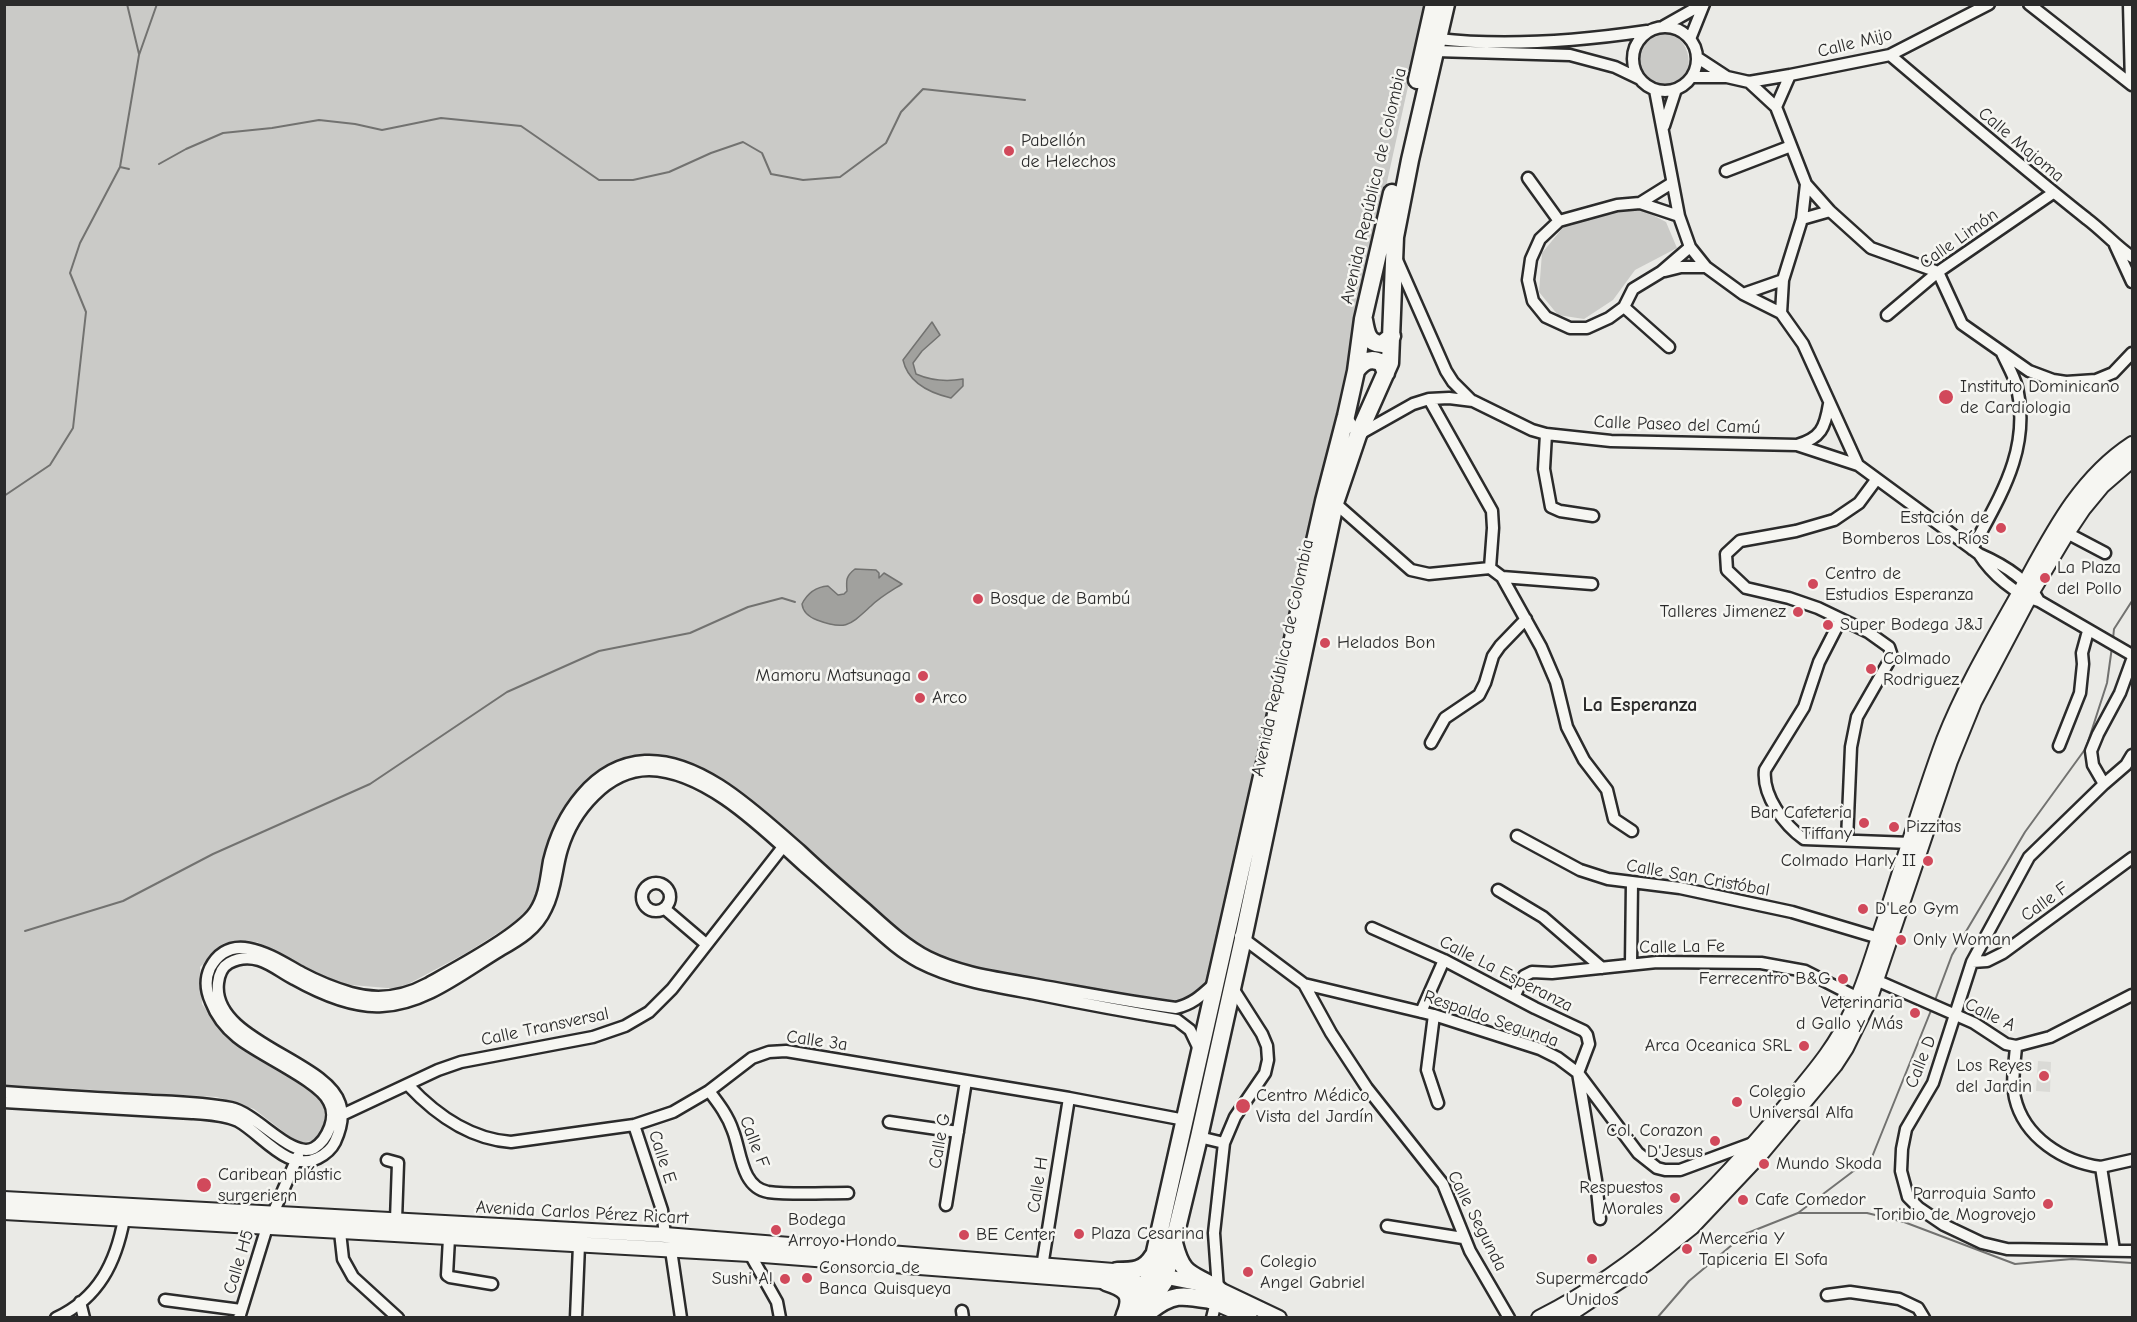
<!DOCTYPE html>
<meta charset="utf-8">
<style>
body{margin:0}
#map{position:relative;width:2137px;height:1322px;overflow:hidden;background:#eaeae6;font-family:"Comic Neue",sans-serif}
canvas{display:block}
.frame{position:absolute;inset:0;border:6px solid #2b2b2b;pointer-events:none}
</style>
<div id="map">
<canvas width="2137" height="1322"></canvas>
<div class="frame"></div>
</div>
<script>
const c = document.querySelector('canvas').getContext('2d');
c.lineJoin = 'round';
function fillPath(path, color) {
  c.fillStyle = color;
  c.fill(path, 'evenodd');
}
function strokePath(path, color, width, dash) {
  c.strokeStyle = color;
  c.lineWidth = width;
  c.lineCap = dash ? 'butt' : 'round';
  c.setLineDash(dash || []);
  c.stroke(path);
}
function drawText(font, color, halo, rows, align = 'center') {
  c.font = font + ' "Comic Neue",sans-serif';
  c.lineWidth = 5;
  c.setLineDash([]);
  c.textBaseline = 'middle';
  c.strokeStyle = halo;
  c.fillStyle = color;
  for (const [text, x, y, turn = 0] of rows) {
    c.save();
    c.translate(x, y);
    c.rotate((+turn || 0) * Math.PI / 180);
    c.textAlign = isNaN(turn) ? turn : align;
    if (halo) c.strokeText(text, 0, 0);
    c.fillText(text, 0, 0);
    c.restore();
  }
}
const built = new Path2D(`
 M 2038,1061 L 2051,1062 L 2050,1092 L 2036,1091 Z`);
const green = new Path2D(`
 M 4,5 L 1426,5 L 1211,980 L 1198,994 L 1176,1005 L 1072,990 L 959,965 L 899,934 L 731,784 L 679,760 L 632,755 L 590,777 L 555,826 L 537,896 L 523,917 L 468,952 L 399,989 L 339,984 L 257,942 L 224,943 L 200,967 L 202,1004 L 223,1033 L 322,1099 C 326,1112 328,1132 313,1140 C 310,1142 302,1142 298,1143 L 254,1109 L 217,1097 L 5,1085 Z
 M 1658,31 L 1674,33 C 1687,46 1689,52 1689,70 C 1673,88 1666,89 1643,82 C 1630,55 1630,45 1658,31 Z
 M 1619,210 L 1643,210 L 1666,222 L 1677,248 L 1635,270 L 1613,300 L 1584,319 L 1558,315 L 1539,292 L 1542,253 L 1565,225 Z`);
const water = new Path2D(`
 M 932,322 L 940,335 L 922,351 L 913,363 L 916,374 C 932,381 946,382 963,379 L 963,386 L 951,398 C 930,393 908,383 903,360 Z
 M 855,569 L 876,570 L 879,573 L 879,578 L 884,573 L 902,584 C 891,591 880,597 871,606 C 850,625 846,631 817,620 C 809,617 803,613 802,604 C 807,594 815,587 828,586 L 838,595 L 844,594 L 847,591 C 846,580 846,576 855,569 Z`);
const stream = new Path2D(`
 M 127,4 L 139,54
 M 159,164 L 186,149 L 223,133 L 272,128 L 319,120 L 355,124 L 382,130 L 441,118 L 521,126 L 599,180 L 633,180 L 669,172 L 711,153 L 743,142 L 762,153 L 771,174 L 803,180 L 840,177 L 886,143 L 901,112 L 923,89 L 1025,100
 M 120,167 L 129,169
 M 4,496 L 50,465 L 73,428 L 86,312 L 70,273 L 80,243 L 120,167 L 139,55 L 157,4
 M 2113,639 L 2114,629 L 2132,601
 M 25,931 L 123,901 L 213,854 L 370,784 L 507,692 L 599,651 L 690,633 L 748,607 L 782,598 L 795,602
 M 1934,1003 L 1952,955 L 2025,832 L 2086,748 L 2107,683 L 2112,647
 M 1798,1213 L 1867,1213 L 1904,1222 L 2015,1264 L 2072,1259 L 2132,1263
 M 1657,1318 L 1689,1281 L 1745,1234 L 1798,1213 L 1872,1157 L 1932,1008`);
const street = new Path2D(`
 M 2029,4 L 2132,85
 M 2129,4 L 2131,84
 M 1664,26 L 1703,4
 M1633 59a32 32 0 1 1 64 0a32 32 0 1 1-64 0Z
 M 1438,39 C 1507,47 1579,41 1647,31
 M 1690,39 L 1704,4
 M 1436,51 L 1570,55 L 1615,67 L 1638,78
 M 1890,55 C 1955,110 2020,166 2087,219 C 2103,231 2116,246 2132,257
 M 1698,58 L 1727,77
 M 1790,75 L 1890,55 L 1989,4
 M 1692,77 L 1727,77 L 1749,82 L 1790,75 L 1776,107 L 1806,184 L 1830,211 L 1871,248 L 1938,272 L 1962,324 L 2029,371 L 2053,380 L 2066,382 L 2096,380 L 2113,373 L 2132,353
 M 1749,82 L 1776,107
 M 1655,90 L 1679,216 L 1690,247 L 1706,267 L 1743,294 L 1781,313 L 1803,344 L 1858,465
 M 1664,126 L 1676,89
 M 1726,171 L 1791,146
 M 1528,178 L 1559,221
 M 1640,203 L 1672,183
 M 1679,216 L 1640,203 L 1617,205 L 1559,221 L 1540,239 L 1531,259 L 1528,280 L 1533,301 L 1546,317 L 1570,328 L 1587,328 L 1609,318 L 1624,307 L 1633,289 L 1661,272 L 1690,247
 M 1802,219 L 1830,211
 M 2115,245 L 2132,282
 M 1397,260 L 1446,371 L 1453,382 L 1472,401
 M 1665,271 L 1681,267 L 1706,267
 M 1743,294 L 1783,280
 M 1624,307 L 1669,347
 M 1781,313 L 1783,280 L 1802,219 L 1806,184
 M 1887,315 L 1938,272 L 2053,193
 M 1429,399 L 1492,511 L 1493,528 L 1490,568
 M 1346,416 L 1358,435 L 1413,404 L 1429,399 L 1449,398 L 1473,401 L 1532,430 L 1546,434 L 1611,441 L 1797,445 L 1858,465 L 1979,554 C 2002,564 2027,578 2039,601
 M 1546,434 L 1544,469 L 1551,507 L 1560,511 L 1593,516
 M 1797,445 C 1821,438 1825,428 1829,404
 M 1335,503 L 1411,570 L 1429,574 L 1490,568
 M 2067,533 L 2105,553
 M 1972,549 C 2000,496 2031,450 2017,387 C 2014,376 2007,364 2002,353
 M 1979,554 C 1991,573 2016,596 2039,601 L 2132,655
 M 1490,568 L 1502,577 L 1541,647 L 1556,682 L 1567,727 L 1584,760 L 1607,790 L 1614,819 L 1632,831
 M 1502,577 L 1592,584
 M 1841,619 L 1819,662 L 1804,707 L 1765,770 C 1762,795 1784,825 1804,839 L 1911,843
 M 1431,743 L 1445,718 L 1479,695 L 1485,683 L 1493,656 L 1500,646 L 1526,619
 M 2059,746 L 2080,693 L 2083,664 L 2082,653 L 2088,631
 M 2132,755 L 2126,765 L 2104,784 L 2029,857 L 1972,962 L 1933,1083 L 1906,1129 L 1902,1149 L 1901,1171 L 1908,1197 L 1919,1208 L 1944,1225 L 1982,1243 L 2007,1249 L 2132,1251
 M 2104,784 L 2093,765 L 2091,751 L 2098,734 L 2120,693 L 2132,660
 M 1517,836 L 1580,870 L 1608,879 L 1680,888 L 1792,912 L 1879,938
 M 1847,840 L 1851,747 L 1857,717 L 1892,656 L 1889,647 L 1868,632 L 1818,608 L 1789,598 L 1746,588 L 1727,570 L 1726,554 L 1740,541 L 1796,531 L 1834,520 L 1859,503 L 1876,480
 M642 897a14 14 0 1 1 28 0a14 14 0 1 1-28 0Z
 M 1498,890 L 1543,917 L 1602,968
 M 665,909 L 706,944
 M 1372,928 L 1444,960 L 1535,1008 L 1584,1031 L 1587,1035 L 1589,1044 L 1578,1073 L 1596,1180 L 1600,1219
 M 1240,936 L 1304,984 L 1331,1033 L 1367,1088 L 1443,1184 L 1470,1251 L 1509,1318
 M 1972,962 L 1987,961 L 2003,953 L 2132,858
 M 1631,964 L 1632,883
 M 1869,977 L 1974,1023 L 2006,1044 L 2016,1046 L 2050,1037 L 2132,995
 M 1304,984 L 1434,1015 L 1540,1049 L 1558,1058 L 1578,1073 L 1638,1153 L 1657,1168 L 1665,1170 L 1680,1170 L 1753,1143
 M 1514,997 L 1524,976 L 1532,972 L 1552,973 L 1657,962 L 1761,963 L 1805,971 L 1858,998
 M 1421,1012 L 1444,960
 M 1434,1015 L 1427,1070 L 1438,1103
 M 2016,1046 C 2015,1062 2011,1082 2015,1098 C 2024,1137 2063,1162 2101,1167 L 2114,1250
 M 408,1085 C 436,1115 469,1139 511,1142 L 634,1125 L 673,1112 L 709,1091 L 752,1058 L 769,1052 L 786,1051 L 1069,1098 L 1185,1120
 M 709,1091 C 719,1104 728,1116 733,1131 C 741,1151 741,1187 768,1192 C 792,1195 823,1193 848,1193
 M 4,1092 C 48,1095 92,1098 136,1100 C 167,1102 200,1102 231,1108 C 258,1114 292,1160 314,1148 C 321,1144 327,1135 330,1127 C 333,1119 333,1109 329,1102 C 320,1081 257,1054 237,1037 C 226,1028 216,1015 211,1002 C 206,991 205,979 210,968 C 232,927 276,959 302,973 C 317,981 334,988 351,993 C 376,1000 403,997 427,984 C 452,970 520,934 535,911 C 545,896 546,878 549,861 C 560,815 593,764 645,761 C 703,758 760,816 801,851 C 822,871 844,890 866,909 C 886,927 905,945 928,957 C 962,974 1001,978 1038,985 C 1084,993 1130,1002 1176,1008 C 1193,1004 1202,995 1214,984
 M 4,1102 L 192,1113 C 207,1114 225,1115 238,1121 C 262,1134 288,1173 318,1158 C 326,1154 331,1150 335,1142 C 340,1131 344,1116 340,1104 C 327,1060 211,1041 218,983 C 219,974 222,967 229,963 C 238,958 249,957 259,960 C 272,964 282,973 294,979 C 319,993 352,1008 382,1006 C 426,1004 464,972 501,950 C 519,940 537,929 546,909 C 556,890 556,868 562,849 C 573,812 607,770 649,770 C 707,771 765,831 805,867 C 825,884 844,902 864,919 C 881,934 898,951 919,962 C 954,980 992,986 1031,993 C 1080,1003 1128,1012 1177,1020 L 1190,1030 L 1200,1051
 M 342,1115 L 438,1070 L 461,1062 L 593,1037 L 625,1026 L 649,1012 L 672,989 L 786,843
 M 889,1122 L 958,1132
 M 634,1125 L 662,1210 L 665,1235
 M 1199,1137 L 1224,1143
 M 387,1160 L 398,1163 L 396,1220
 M 2101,1167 L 2132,1160
 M 946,1205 L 966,1081
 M 1387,1226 L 1463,1238
 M 340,1232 L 343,1259 L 353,1277 L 398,1318
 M 449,1238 L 447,1275 L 450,1277 L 492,1284
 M 750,1248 L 750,1254 L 777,1302 L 780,1318
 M 671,1250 L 681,1318
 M 1041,1273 L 1069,1098
 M 1218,1289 L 1214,1233 L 1224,1143 L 1235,1117 L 1265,1073 L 1268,1060 L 1267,1046 L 1262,1034 L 1232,987
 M 1827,1295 L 1850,1292 L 1899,1299 L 1918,1308 L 1924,1318
 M 165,1300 L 241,1310
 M 80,1302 L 84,1318
 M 962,1311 L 963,1318
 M 56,1318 C 99,1298 116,1262 124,1219
 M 239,1318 L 267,1227 L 298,1156
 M 576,1318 L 579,1245
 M 1212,1318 L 1216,1302`);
const secondary = new Path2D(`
 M 4,1199 L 665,1235 L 1126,1272
 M 4,1212 L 750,1254 L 1154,1285
 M 1157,1275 L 1197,1283 L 1218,1289 L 1279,1318
 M 1202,1297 L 1250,1318
 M 1539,1318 C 1645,1264 1715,1193 1789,1102 C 1812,1074 1836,1047 1851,1013 C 1864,987 1872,959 1881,931 C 1902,868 1921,802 1944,740 C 1964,689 1992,642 2019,594 C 2050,538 2077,480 2132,444
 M 1564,1318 L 1647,1263 L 1692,1227 L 1760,1155 L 1835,1065 L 1846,1048 L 1869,1001 L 1950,761 L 1974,702 L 2033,590 L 2067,533 L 2083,509 L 2102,486 L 2132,460`);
const primary = new Path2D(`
 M 1417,80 L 1434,4
 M 1364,320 C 1366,332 1368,344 1382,344 L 1392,336
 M 1356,371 C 1363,361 1371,357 1382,363 L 1386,373
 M 1174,1243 C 1183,1278 1191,1272 1218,1289
 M 1117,1271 C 1133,1271 1144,1271 1153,1256
 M 1106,1282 C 1125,1288 1134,1294 1125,1315
 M 1150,1311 C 1173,1293 1182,1295 1210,1300
 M 1124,1318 L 1147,1284 L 1150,1274 L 1324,501 L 1346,416 L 1356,371 L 1363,319 L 1392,193
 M 1140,1318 L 1164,1282 L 1199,1137 L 1243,939 L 1335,503 L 1358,435 L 1390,363 L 1395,237 L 1410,160 L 1446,4`);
const markers = [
 [1009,151,6,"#d1495b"],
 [1946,397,8,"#d1495b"],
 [2001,528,6,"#d1495b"],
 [2045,578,6,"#d1495b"],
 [1813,584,6,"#d1495b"],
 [978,599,6,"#d1495b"],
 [1798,612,6,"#d1495b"],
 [1828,625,6,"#d1495b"],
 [1325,643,6,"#d1495b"],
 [1871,669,6,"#d1495b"],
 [923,676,6,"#d1495b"],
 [920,698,6,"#d1495b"],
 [1864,823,6,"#d1495b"],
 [1894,827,6,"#d1495b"],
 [1928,861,6,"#d1495b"],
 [1863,909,6,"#d1495b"],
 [1901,940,6,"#d1495b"],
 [1843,979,6,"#d1495b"],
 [1915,1013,6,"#d1495b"],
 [1804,1046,6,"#d1495b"],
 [2044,1076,6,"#d1495b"],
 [1737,1102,6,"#d1495b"],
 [1243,1106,8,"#d1495b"],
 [1715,1141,6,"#d1495b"],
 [1764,1164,6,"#d1495b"],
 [204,1185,8,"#d1495b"],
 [1675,1198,6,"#d1495b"],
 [1743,1200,6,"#d1495b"],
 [2048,1204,6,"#d1495b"],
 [776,1230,6,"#d1495b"],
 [1079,1234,6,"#d1495b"],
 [964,1235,6,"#d1495b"],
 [1687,1249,6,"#d1495b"],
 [1592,1259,6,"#d1495b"],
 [1248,1272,6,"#d1495b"],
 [807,1278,6,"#d1495b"],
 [785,1279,6,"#d1495b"]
];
const streetNames = [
 ["Calle Mijo",1855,43,-14],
 ["Calle Majoma",2021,145,40],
 ["Avenida República de Colombia",1374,186,-77],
 ["Calle Limón",1959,239,-35],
 ["Calle Paseo del Camú",1677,425,2],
 ["Avenida República de Colombia",1283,658,-78],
 ["Calle San Cristóbal",1698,878,10],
 ["Calle F",2045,902,-36],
 ["Calle La Fe",1682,947,-1],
 ["Calle La Esperanza",1506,974,27],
 ["Calle A",1990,1015,26],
 ["Respaldo Segunda",1491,1019,19],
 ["Calle Transversal",545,1027,-12],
 ["Calle 3a",817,1041,8],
 ["Calle D",1921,1062,-68],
 ["Calle G",940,1141,-80],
 ["Calle F",754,1142,69],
 ["Calle E",662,1157,72],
 ["Calle H",1038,1185,-81],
 ["Avenida Carlos Pérez Ricart",582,1213,3],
 ["Calle Segunda",1477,1221,63],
 ["Calle H5",239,1262,-73]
];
const poiNames = [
 ["Pabellón",1021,141],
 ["de Helechos",1021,162],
 ["Instituto Dominicano",1960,387],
 ["de Cardiologia",1960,408],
 ["Estación de",1989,518,"right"],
 ["Bomberos Los Ríos",1989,539,"right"],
 ["La Plaza",2057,568],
 ["del Pollo",2057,589],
 ["Centro de",1825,574],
 ["Estudios Esperanza",1825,595],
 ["Bosque de Bambú",990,599],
 ["Talleres Jimenez",1786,612,"right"],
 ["Super Bodega J&J",1840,625],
 ["Helados Bon",1337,643],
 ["Colmado",1883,659],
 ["Rodriguez",1883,680],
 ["Mamoru Matsunaga",911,676,"right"],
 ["Arco",932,698],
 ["Bar Cafeteria",1852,813,"right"],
 ["Tiffany",1852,834,"right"],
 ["Pizzitas",1906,827],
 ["Colmado Harly II",1916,861,"right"],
 ["D'Leo Gym",1875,909],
 ["Only Woman",1913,940],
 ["Ferrecentro B&G",1831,979,"right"],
 ["Veterinaria",1903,1003,"right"],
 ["d Gallo y Más",1903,1024,"right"],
 ["Arca Oceanica SRL",1792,1046,"right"],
 ["Los Reyes",2032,1066,"right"],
 ["del Jardin",2032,1087,"right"],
 ["Colegio",1749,1092],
 ["Universal Alfa",1749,1113],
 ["Centro Médico",1256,1096],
 ["Vista del Jardín",1256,1117],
 ["Col. Corazon",1703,1131,"right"],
 ["D'Jesus",1703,1152,"right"],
 ["Mundo Skoda",1776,1164],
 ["Caribean plástic",218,1175],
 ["surgeriern",218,1196],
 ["Respuestos",1663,1188,"right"],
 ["Morales",1663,1209,"right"],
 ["Parroquia Santo",2036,1194,"right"],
 ["Toribio de Mogrovejo",2036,1215,"right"],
 ["Cafe Comedor",1755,1200],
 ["Bodega",788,1220],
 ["Arroyo Hondo",788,1241],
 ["Plaza Cesarina",1091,1234],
 ["BE Center",976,1235],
 ["Merceria Y",1699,1239],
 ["Tapiceria El Sofa",1699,1260],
 ["Colegio",1260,1262],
 ["Angel Gabriel",1260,1283],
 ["Consorcia de",819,1268],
 ["Banca Quisqueya",819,1289],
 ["Sushi A!",773,1279,"right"],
 ["Supermercado",1592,1279,"center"],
 ["Unidos",1592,1300,"center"]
];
const neighbourhoodNames = [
 ["La Esperanza",1640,705]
];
fillPath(built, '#dadad6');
fillPath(green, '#cacac7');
fillPath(water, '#a1a19e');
strokePath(water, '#727270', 1.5);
strokePath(stream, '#727270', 2);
strokePath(street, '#2b2b2b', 15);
strokePath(secondary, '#2b2b2b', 18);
strokePath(primary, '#2b2b2b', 21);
strokePath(street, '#f6f6f2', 10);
strokePath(secondary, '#f6f6f2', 14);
strokePath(primary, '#f6f6f2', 16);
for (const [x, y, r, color] of markers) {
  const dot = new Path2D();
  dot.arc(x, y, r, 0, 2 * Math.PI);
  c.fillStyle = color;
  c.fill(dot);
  strokePath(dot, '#f6f6f2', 2);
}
drawText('18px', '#2b2b2b', '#f6f6f2', streetNames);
drawText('18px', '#2b2b2b', '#f6f6f2', poiNames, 'left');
drawText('bold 20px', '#2b2b2b', '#f6f6f2', neighbourhoodNames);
</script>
